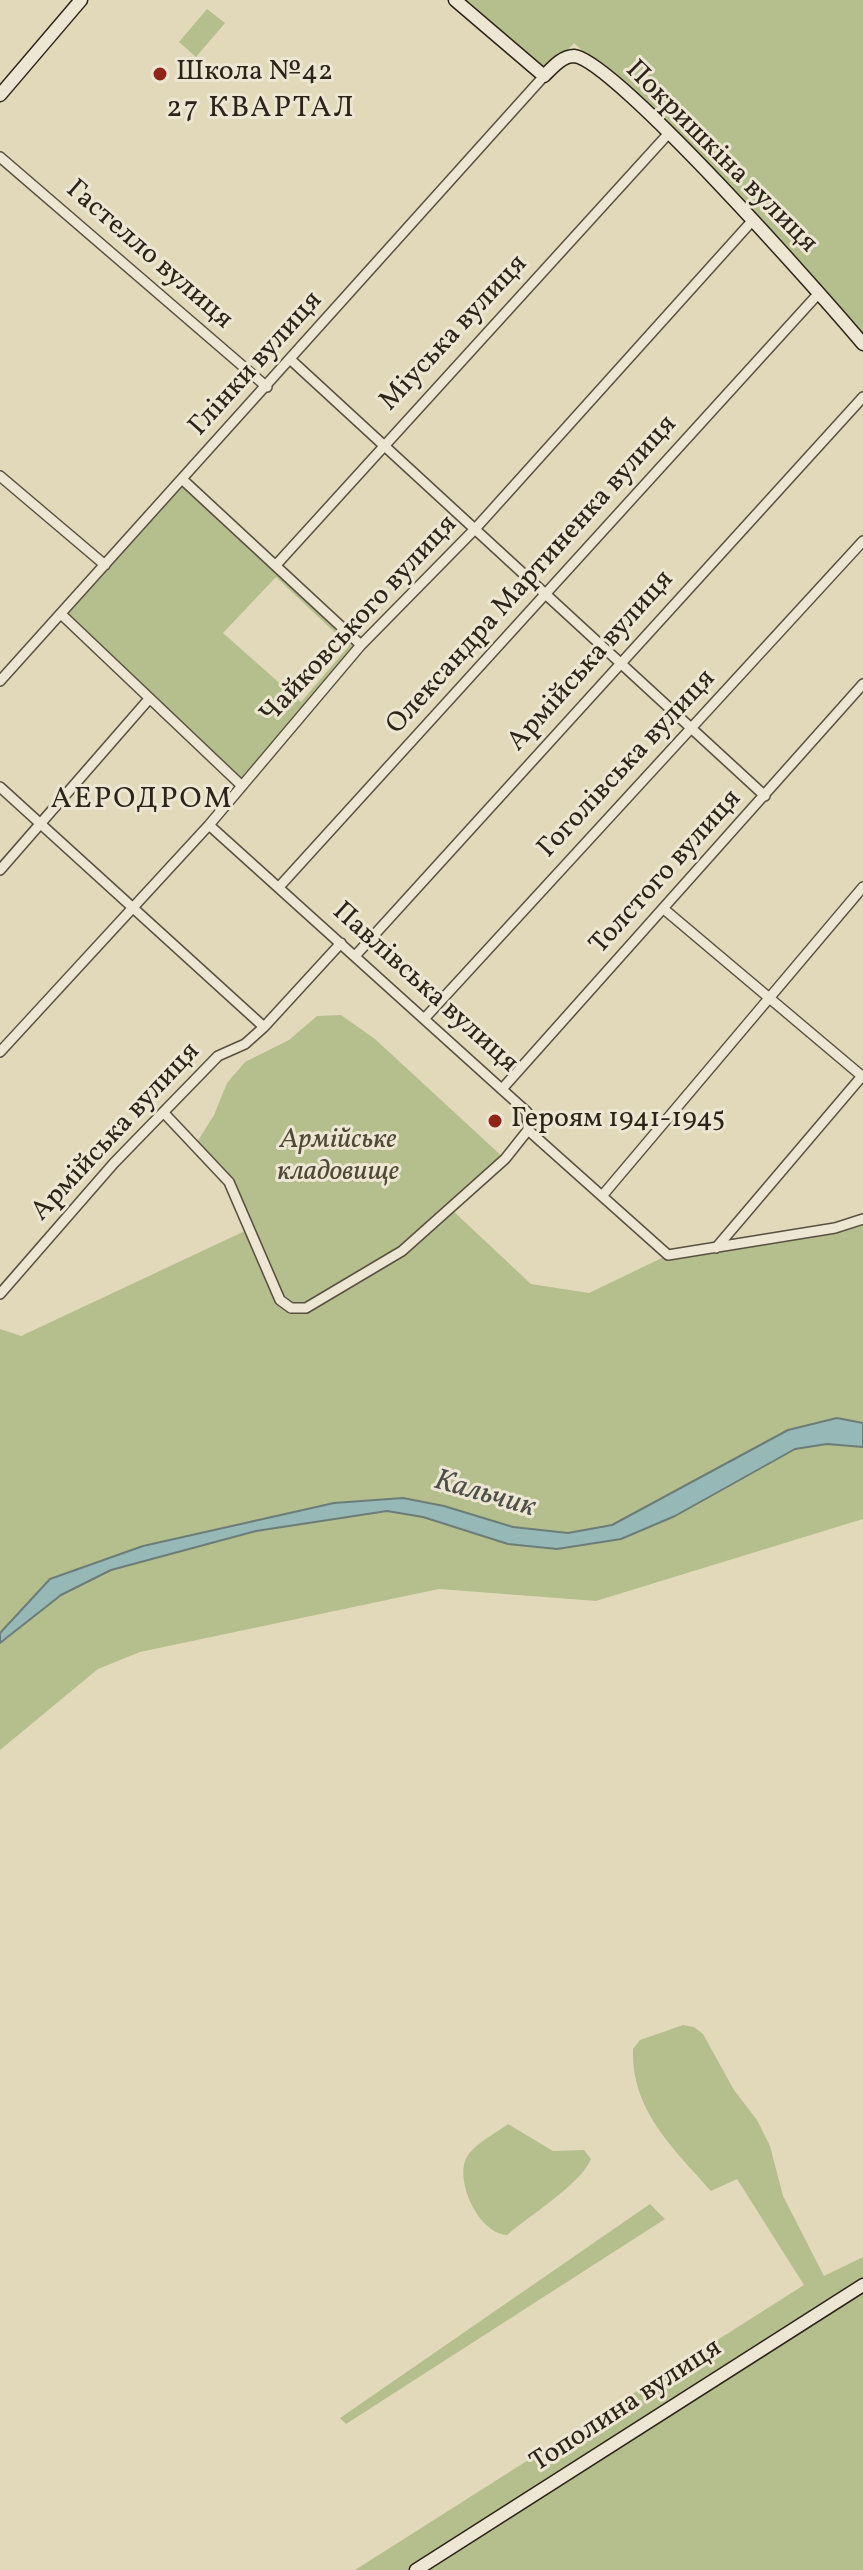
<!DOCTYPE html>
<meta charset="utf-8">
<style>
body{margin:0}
canvas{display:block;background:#e2d9ba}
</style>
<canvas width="863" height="2570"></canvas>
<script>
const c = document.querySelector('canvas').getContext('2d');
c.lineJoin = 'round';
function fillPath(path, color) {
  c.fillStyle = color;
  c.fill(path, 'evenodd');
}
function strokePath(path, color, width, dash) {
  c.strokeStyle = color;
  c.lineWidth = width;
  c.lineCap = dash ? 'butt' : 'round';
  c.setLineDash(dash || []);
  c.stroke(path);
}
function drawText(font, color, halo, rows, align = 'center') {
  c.font = font + ' Vollkorn,serif';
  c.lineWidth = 6;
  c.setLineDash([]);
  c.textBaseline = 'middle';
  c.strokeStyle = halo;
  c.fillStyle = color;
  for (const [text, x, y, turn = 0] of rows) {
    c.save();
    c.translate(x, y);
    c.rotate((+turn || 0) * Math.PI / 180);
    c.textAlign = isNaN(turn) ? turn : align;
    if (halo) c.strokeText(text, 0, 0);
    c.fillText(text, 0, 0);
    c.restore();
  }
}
const green = new Path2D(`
 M 455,0 L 863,0 L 863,344 L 669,133 L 574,43 L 544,76 Z
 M 207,9 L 225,23 L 196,57 L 179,42 Z
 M 183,483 L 357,645 L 242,782 L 64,614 ZM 276,577 L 349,646 L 301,702 L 223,633 Z
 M 341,1015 L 375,1039 L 505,1159 L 451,1209 L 531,1284 L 589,1293 L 668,1255 L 863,1219 L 863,1423 L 837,1418 L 788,1430 L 612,1525 L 568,1533 L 513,1527 L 444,1506 L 403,1498 L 334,1503 L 144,1546 L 51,1579 L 0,1633 L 0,1329 L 21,1336 L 247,1230 L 229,1182 L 194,1147 L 214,1115 L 227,1083 L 245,1062 L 289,1040 L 317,1016 Z
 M 827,1444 L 863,1447 L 863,1519 L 596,1601 L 439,1589 L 140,1652 L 98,1669 L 0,1750 L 0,1643 L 61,1595 L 111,1570 L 256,1531 L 387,1511 L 423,1517 L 508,1544 L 557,1549 L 621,1539 L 675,1516 L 795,1449 Z
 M 683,2025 L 694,2027 L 703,2034 L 734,2090 L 757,2120 L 770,2146 L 783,2196 L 824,2276 L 863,2257 L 863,2570 L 355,2570 L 804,2285 L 737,2179 L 711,2191 C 673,2148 631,2110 633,2049 L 640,2040 Z
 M 508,2124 L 553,2151 L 584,2150 L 591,2159 C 580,2185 530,2215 507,2235 C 479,2233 457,2185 465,2161 C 471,2145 495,2134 508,2124 Z
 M 650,2204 L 665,2219 L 346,2424 L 340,2418 Z`);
const water = new Path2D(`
 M 837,1418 L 863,1423 L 863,1447 L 827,1444 L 795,1449 L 675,1516 L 621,1539 L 557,1549 L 508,1544 L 423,1517 L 387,1511 L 256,1531 L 111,1570 L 61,1595 L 0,1643 L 0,1633 L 50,1579 L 143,1546 L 334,1503 L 403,1498 L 444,1506 L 513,1527 L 568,1533 L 612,1525 L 788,1430 Z`);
const street = new Path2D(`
 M 0,157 L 267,387
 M 291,360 L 765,796
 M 0,476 L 105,565
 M 183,480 L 361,645
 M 276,565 L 669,133
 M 61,614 L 242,786
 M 0,681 L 544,76
 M 0,787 L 264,1027
 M 209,825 L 527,1112 L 528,1130 L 668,1255 L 835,1228 L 863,1219
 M 0,870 L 149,699
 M 279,887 L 819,293
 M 665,910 L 863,1077
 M 355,956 L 863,397
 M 424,1019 L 863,541
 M 0,1052 L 209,825 L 361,645 L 475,529 L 753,220
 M 502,1089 L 863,684
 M 164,1113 L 229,1182 L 280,1300 L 291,1308 L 306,1308 L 402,1251 L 505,1159 L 528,1130
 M 602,1196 L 863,887
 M 716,1248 L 863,1075
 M 0,1294 L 114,1163 L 218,1056 L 245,1044 L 264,1027 L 341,943`);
const secondary = new Path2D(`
 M 455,0 L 544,76 C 552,68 562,56 574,56 C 614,59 827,301 863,344
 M 0,95 L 81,0
 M 416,2570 L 863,2285`);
const markers = [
 [160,74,8,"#8f2418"],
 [495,1121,8,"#8f2418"]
];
const poiNames = [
 ["Школа №42",176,74],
 ["Героям 1941-1945",511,1121]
];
const streetNames = [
 ["Покришкіна вулиця",720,158,45],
 ["Гастелло вулиця",148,256,41],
 ["Міуська вулиця",455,334,-47],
 ["Глінки вулиця",257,365,-48],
 ["Олександра Мартиненка вулиця",533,576,-48],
 ["Чайковського вулиця",360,621,-47],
 ["Армійська вулиця",592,662,-48],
 ["Гоголівська вулиця",628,765,-47],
 ["Толстого вулиця",667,873,-48],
 ["Павлівська вулиця",424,989,42],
 ["Армійська вулиця",117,1133,-47],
 ["Тополина вулиця",627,2407,-33]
];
const parkNames = [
 ["Армійське",338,1142],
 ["кладовище",338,1174]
];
const neighbourhoodNames = [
 ["27 КВАРТАЛ",261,110],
 ["АЕРОДРОМ",142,801]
];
const waterNames = [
 ["Кальчик",484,1496,16]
];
fillPath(green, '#b5bf8e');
fillPath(water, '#96b9b7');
strokePath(water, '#6c7d78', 2);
strokePath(street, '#5a5041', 12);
strokePath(secondary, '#2d2319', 15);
strokePath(street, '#ece6d2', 9);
strokePath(secondary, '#ece6d2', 12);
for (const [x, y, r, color] of markers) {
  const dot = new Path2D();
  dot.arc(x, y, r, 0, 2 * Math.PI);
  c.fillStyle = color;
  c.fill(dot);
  strokePath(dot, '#ece6d2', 3);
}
drawText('28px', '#2d2319', '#ece6d2', poiNames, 'left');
drawText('28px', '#2d2319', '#ece6d2', streetNames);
drawText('italic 28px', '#4f4a36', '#ece6d2', parkNames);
c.letterSpacing = '2px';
drawText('30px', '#2d2319', '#ece6d2', neighbourhoodNames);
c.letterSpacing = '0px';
drawText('italic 30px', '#4c5048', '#ece6d2', waterNames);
</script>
